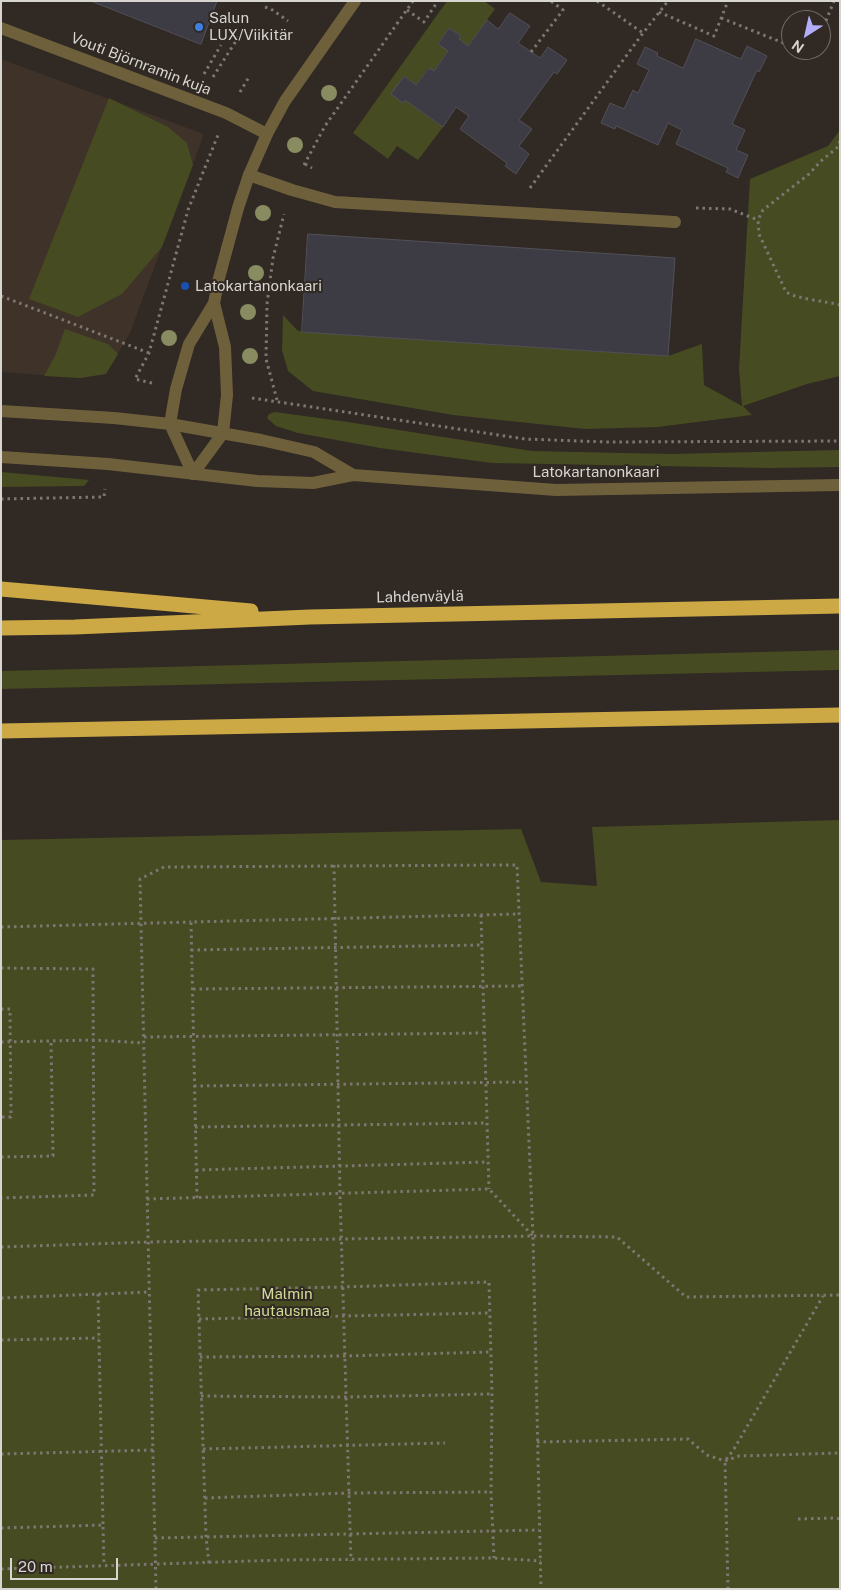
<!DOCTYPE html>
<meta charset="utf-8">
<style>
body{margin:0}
#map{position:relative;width:841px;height:1590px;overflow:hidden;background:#302924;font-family:"Public Sans",sans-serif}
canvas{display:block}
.frame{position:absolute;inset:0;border:2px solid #d8d4d0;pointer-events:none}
.north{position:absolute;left:781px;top:10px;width:50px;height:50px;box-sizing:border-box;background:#302924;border:1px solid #736d69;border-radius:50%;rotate:215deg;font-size:14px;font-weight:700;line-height:20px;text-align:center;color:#d8d4d0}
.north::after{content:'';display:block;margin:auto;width:18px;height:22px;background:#b2adf9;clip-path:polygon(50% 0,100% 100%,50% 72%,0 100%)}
.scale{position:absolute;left:10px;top:1558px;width:108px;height:22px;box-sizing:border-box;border:2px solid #d8d4d0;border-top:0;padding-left:6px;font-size:15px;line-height:18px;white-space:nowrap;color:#d8d4d0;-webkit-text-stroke:4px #302924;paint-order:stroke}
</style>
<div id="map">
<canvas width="841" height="1590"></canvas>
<div class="frame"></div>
<div class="north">N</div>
<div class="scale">20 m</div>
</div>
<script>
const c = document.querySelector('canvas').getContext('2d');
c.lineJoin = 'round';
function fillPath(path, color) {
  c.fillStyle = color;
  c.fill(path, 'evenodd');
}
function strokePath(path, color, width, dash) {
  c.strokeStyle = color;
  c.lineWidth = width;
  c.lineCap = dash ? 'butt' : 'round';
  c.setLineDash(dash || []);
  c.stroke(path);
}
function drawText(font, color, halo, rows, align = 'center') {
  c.font = font + ' "Public Sans",sans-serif';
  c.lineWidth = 4;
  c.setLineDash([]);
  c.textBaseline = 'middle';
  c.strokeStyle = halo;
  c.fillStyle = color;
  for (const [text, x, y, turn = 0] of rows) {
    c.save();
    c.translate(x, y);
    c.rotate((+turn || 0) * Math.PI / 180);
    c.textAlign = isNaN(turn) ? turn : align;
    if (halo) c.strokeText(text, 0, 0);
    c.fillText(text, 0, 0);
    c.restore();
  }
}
const built = new Path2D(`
 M 1,59 L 204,134 L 130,333 L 106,374 L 80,378 L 1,372 Z`);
const green = new Path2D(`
 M 447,1 L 484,1 L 495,9 L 468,46 L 459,39 L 461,36 L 449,28 L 438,43 L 448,51 L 434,71 L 428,68 L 416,85 L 404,76 L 392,94 L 403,103 L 405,100 L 443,127 L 418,160 L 397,146 L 388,159 L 353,133 Z
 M 109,98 L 168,127 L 187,143 L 193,165 L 162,247 L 122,294 L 78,317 L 29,299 Z
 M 840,130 L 840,376 L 807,384 L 743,406 L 752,415 L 658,427 L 585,429 L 453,415 L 313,391 L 288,371 L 282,350 L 283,315 L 297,330 L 302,332 L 668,356 L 702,344 L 704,385 L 742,406 L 739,369 L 750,179 L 828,146 Z
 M 65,329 L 108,344 L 118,354 L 106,374 L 80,378 L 44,376 L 56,354 Z
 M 275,412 L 348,422 L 532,451 L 671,454 L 840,450 L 840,467 L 770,468 L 492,463 L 380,448 L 298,433 L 276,426 L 267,418 L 269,414 Z
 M 1,472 L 89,480 L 84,486 L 1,487 Z
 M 840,650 L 840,670 L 1,689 L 1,671 Z
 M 840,820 L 840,1589 L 1,1589 L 1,840 L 521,829 L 541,882 L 597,886 L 592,827 Z`);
const building = new Path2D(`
 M 91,1 L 217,1 L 201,44 Z
 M 510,13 L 530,26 L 518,43 L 540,58 L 548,47 L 567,60 L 557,74 L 554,72 L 519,120 L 532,129 L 519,146 L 529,154 L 516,174 L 505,166 L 507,163 L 460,129 L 469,116 L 456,107 L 443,127 L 405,100 L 403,103 L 391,94 L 404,76 L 416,85 L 429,68 L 434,71 L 448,51 L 438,44 L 449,28 L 461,36 L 459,39 L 468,46 L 487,20 L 498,29 Z
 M 696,39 L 741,59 L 747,46 L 767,56 L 759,72 L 757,70 L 732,124 L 745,130 L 736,150 L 748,155 L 738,178 L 726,172 L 728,168 L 676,144 L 682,130 L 668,123 L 658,145 L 616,126 L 615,129 L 601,123 L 610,103 L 624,109 L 633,90 L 638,93 L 649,70 L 637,64 L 645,47 L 658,53 L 657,56 L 683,68 Z
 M 308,234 L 675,258 L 668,356 L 302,332 Z`);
const path = new Path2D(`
 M 597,1 L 643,33
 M 265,7 L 271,9 L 288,21
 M 407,10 L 424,22 L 438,1
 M 659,12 L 714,36 L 728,1
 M 721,18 L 791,46
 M 821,33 L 834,1
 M 801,50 L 812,54 L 814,50
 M 531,52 L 563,10 L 551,1
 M 204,74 L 221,45
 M 213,77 L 241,33
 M 240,92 L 249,77
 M 840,141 L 838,147 L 821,161 L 809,174 L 763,210 L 758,220 L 759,234 L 786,292 C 797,299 825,301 840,305
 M 305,164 L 312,168
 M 304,165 L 325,126 L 413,1
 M 530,188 L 640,37 L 668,1
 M 696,208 L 730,209 L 758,220
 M 1,296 L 149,353
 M 152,383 L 135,379 L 149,353 L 188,210 L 218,135
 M 252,398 L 525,439 L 606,442 L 840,441
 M 277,400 L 266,359 L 267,304 L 273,258 L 284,214
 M 1,499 L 104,497 L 105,489
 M 334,865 L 340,1194 L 351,1561
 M 481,915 L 489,1189
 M 1,927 L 191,922
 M 191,950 L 481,945
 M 1,968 L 93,969 L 94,1195 L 1,1198
 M 193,989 L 522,986
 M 1,1009 L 10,1009 L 11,1117 L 1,1117
 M 144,1037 L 484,1033
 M 1,1042 L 93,1040 L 144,1043
 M 194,1086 L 526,1082
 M 195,1127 L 487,1123
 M 1,1157 L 53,1156 L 51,1041
 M 196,1170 L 487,1162
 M 197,1198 L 191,922 L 519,914
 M 147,1199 L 489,1189 L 533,1236
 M 1,1247 L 148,1242 L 533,1236 L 617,1237 L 686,1297 L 840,1295
 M 98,1294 L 103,1525
 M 1,1298 L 149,1292
 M 199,1319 L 489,1313
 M 1,1340 L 99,1338
 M 200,1357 L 345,1356 L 490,1352
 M 201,1396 L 346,1397 L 492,1394
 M 537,1442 L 688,1439 L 707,1455 L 725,1461 L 739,1456 L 840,1453
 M 203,1449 L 445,1443
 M 1,1454 L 153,1450
 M 205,1498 L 348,1493 L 491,1492
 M 798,1519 L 836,1518 L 840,1519
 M 1,1528 L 103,1525 L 104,1566
 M 155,1538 L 539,1530
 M 209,1563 L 206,1537 L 198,1290 L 343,1287 L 489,1282 L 492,1394 L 491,1492 L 494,1558
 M 1,1569 L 282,1560 L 494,1558 L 541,1561
 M 156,1589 L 140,879 L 164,867 L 500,865 L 517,865 L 533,1236 L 541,1589
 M 728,1589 L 725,1461 L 734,1449 L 823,1296`);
const service = new Path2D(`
 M 249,175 L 292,190 L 335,202 L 675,222`);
const minor = new Path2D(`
 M 1,28 L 226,113 L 267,134`);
const tertiary = new Path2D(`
 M 1,411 L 114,418 L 170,424 L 261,440 L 314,452 L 353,475
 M 1,457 L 108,464 L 257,481 L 313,483 L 353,475 L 556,490 L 840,485
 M 193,474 L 170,424 L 176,389 L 189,344 L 214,303 L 219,278 L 238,208 L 249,175 L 267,134 L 285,101 L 355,1
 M 193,474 L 223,433 L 227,395 L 225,347 L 214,303`);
const motorway = new Path2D(`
 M 1,589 L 251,611
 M 1,628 L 75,627 L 310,617 L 840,606
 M 1,731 L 840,715`);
const trees = [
 [329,93],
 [295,145],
 [263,213],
 [256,273],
 [248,312],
 [169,338],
 [250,356]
];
const markers = [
 [199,27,5,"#3f7fe0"],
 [185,286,5,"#1a4fb4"]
];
const poiNames = [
 ["Salun",209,18],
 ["LUX/Viikitär",209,35],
 ["Latokartanonkaari",195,286]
];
const streetNames = [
 ["Vouti Björnramin kuja",141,64,21],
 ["Latokartanonkaari",596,472],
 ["Lahdenväylä",420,597,-1]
];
const parkNames = [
 ["Malmin",287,1294],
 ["hautausmaa",287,1311]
];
fillPath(built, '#3e3229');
fillPath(green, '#474b21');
fillPath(building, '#3d3b43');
strokePath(building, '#525058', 1);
strokePath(path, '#7d7773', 3, [2.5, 4]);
strokePath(service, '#6f603c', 12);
strokePath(minor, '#6f603c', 12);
strokePath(tertiary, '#6f603c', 12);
strokePath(motorway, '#cda946', 15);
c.fillStyle = '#898b61';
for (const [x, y] of trees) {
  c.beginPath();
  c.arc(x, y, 8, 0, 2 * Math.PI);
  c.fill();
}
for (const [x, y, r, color] of markers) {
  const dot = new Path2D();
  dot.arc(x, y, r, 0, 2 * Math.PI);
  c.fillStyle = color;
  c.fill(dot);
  strokePath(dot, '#302924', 2);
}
drawText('15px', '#d8d4d0', '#302924', poiNames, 'left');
drawText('15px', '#d8d4d0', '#302924', streetNames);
drawText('15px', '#d1db93', '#302924', parkNames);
</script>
